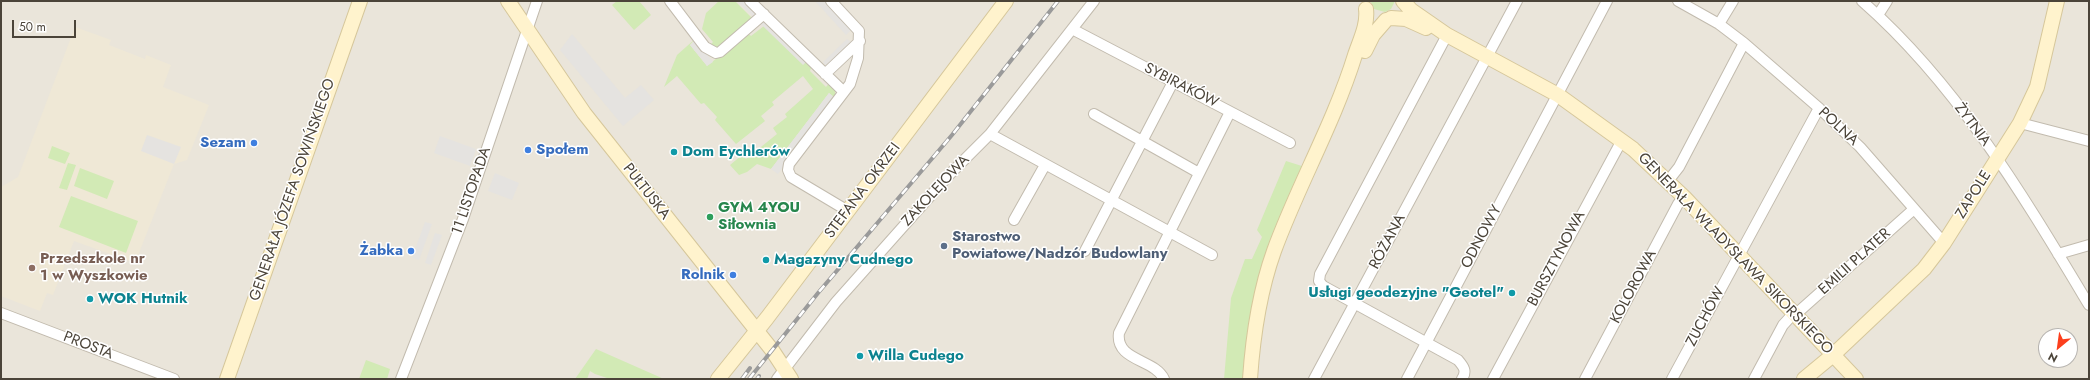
<!DOCTYPE html>
<meta charset="utf-8">
<style>
body{margin:0}
#map{position:relative;width:2090px;height:380px;overflow:hidden;background:#f6f3ec;font-family:Jost,sans-serif}
canvas{display:block}
.frame{position:absolute;inset:0;border:2px solid #4b4439;pointer-events:none}
.north{position:absolute;left:2038px;top:328px;width:40px;height:40px;box-sizing:border-box;background:#fff;border:1px solid #b7b4b0;border-radius:50%;rotate:209deg;font-size:11px;font-weight:700;line-height:16px;text-align:center;color:#4b4439}
.north::after{content:'';display:block;margin:auto;width:14px;height:18px;background:#fc3f1d;clip-path:polygon(50% 0,100% 100%,50% 72%,0 100%)}
.scale{position:absolute;left:12px;top:20px;width:64px;height:18px;box-sizing:border-box;border:2px solid #4b4439;border-top:0;padding-left:5px;font-size:12px;line-height:14px;white-space:nowrap;color:#4b4439;-webkit-text-stroke:3px #fff;paint-order:stroke}
</style>
<div id="map">
<canvas width="2090" height="380"></canvas>
<div class="frame"></div>
<div class="north">N</div>
<div class="scale">50 m</div>
</div>
<script>
const c = document.querySelector('canvas').getContext('2d');
c.lineJoin = 'round';
function fillPath(path, color) {
  c.fillStyle = color;
  c.fill(path, 'evenodd');
}
function strokePath(path, color, width, dash) {
  c.strokeStyle = color;
  c.lineWidth = width;
  c.lineCap = dash ? 'butt' : 'round';
  c.setLineDash(dash || []);
  c.stroke(path);
}
function drawText(font, color, halo, rows, align = 'center') {
  c.font = font + ' Jost,sans-serif';
  c.lineWidth = 3;
  c.setLineDash([]);
  c.textBaseline = 'middle';
  c.strokeStyle = halo;
  c.fillStyle = color;
  for (const [text, x, y, turn = 0] of rows) {
    c.save();
    c.translate(x, y);
    c.rotate((+turn || 0) * Math.PI / 180);
    c.textAlign = isNaN(turn) ? turn : align;
    if (halo) c.strokeText(text, 0, 0);
    c.fillText(text, 0, 0);
    c.restore();
  }
}
const residential = new Path2D(`
 M 1,1 L 2089,1 L 2089,379 L 1,379 ZM 2046,336 L 2070,336 L 2070,360 L 2046,360 Z`);
const education = new Path2D(`
 M 75,27 L 111,40 L 109,45 L 145,59 L 146,55 L 171,65 L 163,87 L 209,105 L 187,160 L 174,164 L 135,263 L 74,241 L 53,295 L 47,293 L 40,311 L 1,296 L 1,187 L 18,177 Z`);
const green = new Path2D(`
 M 617,1 L 639,1 L 651,15 L 634,30 L 612,5 Z
 M 719,1 L 735,1 L 754,20 L 718,50 L 709,46 L 713,42 L 702,29 L 706,13 Z
 M 1395,1 L 1391,9 L 1385,12 L 1374,9 L 1371,2 Z
 M 764,26 L 803,64 L 808,60 L 812,65 L 810,71 L 826,87 L 830,82 L 835,89 L 835,98 L 829,93 L 771,169 L 757,164 L 747,172 L 739,175 L 730,165 L 742,155 L 746,159 L 777,134 L 773,128 L 787,117 L 785,114 L 813,89 L 803,76 L 772,102 L 774,105 L 761,116 L 765,121 L 736,144 L 715,120 L 717,117 L 704,103 L 701,104 L 677,76 L 664,87 L 677,55 L 695,39 L 690,45 L 707,66 L 748,33 L 751,36 Z
 M 52,146 L 70,153 L 65,164 L 48,158 Z
 M 1286,161 L 1305,167 L 1258,283 L 1245,379 L 1224,379 L 1231,298 L 1245,259 L 1252,259 L 1262,237 L 1257,230 Z
 M 68,163 L 76,165 L 67,190 L 59,188 Z
 M 80,168 L 114,181 L 107,199 L 74,186 Z
 M 71,196 L 138,221 L 126,253 L 59,227 Z
 M 596,349 L 664,379 L 610,379 L 595,374 L 590,371 L 587,379 L 575,379 Z
 M 366,360 L 390,369 L 387,379 L 359,379 Z`);
const parking = new Path2D(`
 M 737,1 L 747,1 L 808,60 L 803,65 Z
 M 815,1 L 825,1 L 851,30 L 846,35 Z
 M 572,34 L 625,98 L 641,85 L 654,100 L 623,126 L 560,50 Z
 M 847,39 L 853,44 L 828,68 L 823,62 Z
 M 696,40 L 713,62 L 707,66 L 690,45 Z
 M 829,93 L 835,98 L 778,174 L 771,169 Z
 M 147,135 L 181,147 L 174,164 L 141,151 Z
 M 440,136 L 476,149 L 470,166 L 434,153 Z
 M 495,173 L 519,183 L 512,200 L 488,191 Z
 M 425,222 L 432,224 L 419,260 L 412,258 Z
 M 435,233 L 442,235 L 431,265 L 425,263 Z`);
const street = new Path2D(`
 M 670,1 L 705,47 L 716,53 L 720,52 L 764,14
 M 750,1 L 844,92
 M 831,1 L 859,31 L 858,58 L 850,84 L 789,164 L 788,170 L 791,177 L 848,211
 M 1678,1 L 1719,24 L 1744,43 L 1819,108 L 1860,147 L 1944,243
 M 1862,1 C 1958,85 2024,197 2089,305
 M 1878,15 L 1887,1
 M 1719,24 L 1733,1
 M 1072,29 L 1290,143
 M 1447,35 L 1320,274 L 1319,281 L 1323,286 L 1458,360 C 1464,367 1467,371 1462,379
 M 825,74 L 860,41
 M 1094,114 L 1199,173
 M 2020,123 L 2089,141
 M 990,134 L 1212,255
 M 1668,181 L 1679,167 L 1744,43
 M 1014,220 L 1045,165
 M 1085,251 L 1173,82
 M 2058,254 L 2089,245
 M 1,313 L 174,379
 M 1796,314 L 1914,209
 M 401,379 L 463,219 L 537,1
 M 777,379 L 836,302 L 949,175 L 990,134 L 1094,1
 M 1164,379 C 1155,359 1115,361 1119,333 L 1230,112
 M 1314,379 L 1517,1
 M 1407,379 L 1607,1
 M 1493,379 L 1622,140
 M 1585,379 L 1678,204 L 1684,197
 M 1672,379 L 1819,108
 M 1754,379 L 1783,325 L 1794,313`);
const secondary = new Path2D(`
 M 508,1 L 584,113 L 772,350 L 791,379
 M 1403,1 L 1411,10 L 1447,35 L 1558,95 L 1633,149 L 1684,197 L 1856,379
 M 1391,18 L 1406,19 L 1426,28
 M 1365,51 L 1373,35 L 1386,20
 M 227,379 L 360,1
 M 718,379 L 767,318 L 1006,1
 M 1250,379 C 1253,335 1259,293 1274,251 C 1298,185 1334,123 1355,55 C 1360,40 1368,25 1366,9
 M 1804,379 L 1833,355 L 1924,269 L 1944,243 L 2020,123 L 2037,87 L 2057,1`);
const rail = new Path2D(`
 M 742,379 L 750,368
 M 749,379 L 818,293 L 952,135 L 1058,1
 M 757,379 L 759,376`);
const markers = [
 [254,143,4,"#3f7fe0"],
 [528,150,4,"#3f7fe0"],
 [674,152,4,"#0f9aa8"],
 [710,217,4,"#2e9e5b"],
 [944,246,4,"#5c6f8a"],
 [411,251,4,"#3f7fe0"],
 [766,260,4,"#0f9aa8"],
 [32,268,4,"#8d6e63"],
 [733,275,4,"#3f7fe0"],
 [1512,293,4,"#0f9aa8"],
 [90,299,4,"#0f9aa8"],
 [860,356,4,"#0f9aa8"]
];
const streetNames = [
 ["SYBIRAKÓW",1181,86,27],
 ["ŻYTNIA",1972,125,53],
 ["POLNA",1838,127,43],
 ["GENERAŁA JÓZEFA SOWIŃSKIEGO",293,190,-71],
 ["11 LISTOPADA",472,191,-71],
 ["STEFANA OKRZEI",863,191,-53],
 ["ZAKOLEJOWA",936,191,-47],
 ["PUŁTUSKA",646,192,52],
 ["ZAPOLE",1974,195,-58],
 ["ODNOWY",1482,237,-62],
 ["RÓŻANA",1388,242,-62],
 ["GENERAŁA WŁADYSŁAWA SIKORSKIEGO",1735,254,46],
 ["BURSZTYNOWA",1557,259,-62],
 ["EMILII PLATER",1855,262,-42],
 ["KOLOROWA",1634,287,-62],
 ["ZUCHÓW",1706,317,-62],
 ["PROSTA",88,346,21]
];
const shopNames = [
 ["Sezam",246,143],
 ["Społem",536,150,"left"],
 ["Żabka",403,251],
 ["Rolnik",725,275]
];
const cultureNames = [
 ["Dom Eychlerów",682,152],
 ["Magazyny Cudnego",774,260],
 ["Usługi geodezyjne \"Geotel\"",1504,293,"right"],
 ["WOK Hutnik",98,299],
 ["Willa Cudego",868,356]
];
const leisureNames = [
 ["GYM 4YOU",718,208],
 ["Siłownia",718,225]
];
const serviceNames = [
 ["Starostwo",952,237],
 ["Powiatowe/Nadzór Budowlany",952,254]
];
const educationNames = [
 ["Przedszkole nr",40,259],
 ["1 w Wyszkowie",40,276]
];
fillPath(residential, '#eae5da');
fillPath(education, '#efe8d6');
fillPath(green, '#d2eab5');
fillPath(parking, '#e5e3e0');
strokePath(street, '#c2bbae', 12);
strokePath(secondary, '#d6c79b', 16);
strokePath(street, '#fff', 10);
strokePath(secondary, '#fff3cd', 14);
strokePath(rail, '#9a9a9a', 4);
strokePath(rail, '#fff', 2.5, [8]);
for (const [x, y, r, color] of markers) {
  const dot = new Path2D();
  dot.arc(x, y, r, 0, 2 * Math.PI);
  c.fillStyle = color;
  c.fill(dot);
  strokePath(dot, '#fff', 1.5);
}
drawText('15px', '#4b4439', '#fff', streetNames);
drawText('bold 15px', '#366cbe', '#fff', shopNames, 'right');
drawText('bold 15px', '#0d838f', '#fff', cultureNames, 'left');
drawText('bold 15px', '#27864d', '#fff', leisureNames, 'left');
drawText('bold 15px', '#4e5e75', '#fff', serviceNames, 'left');
drawText('bold 15px', '#785e54', '#fff', educationNames, 'left');
</script>
